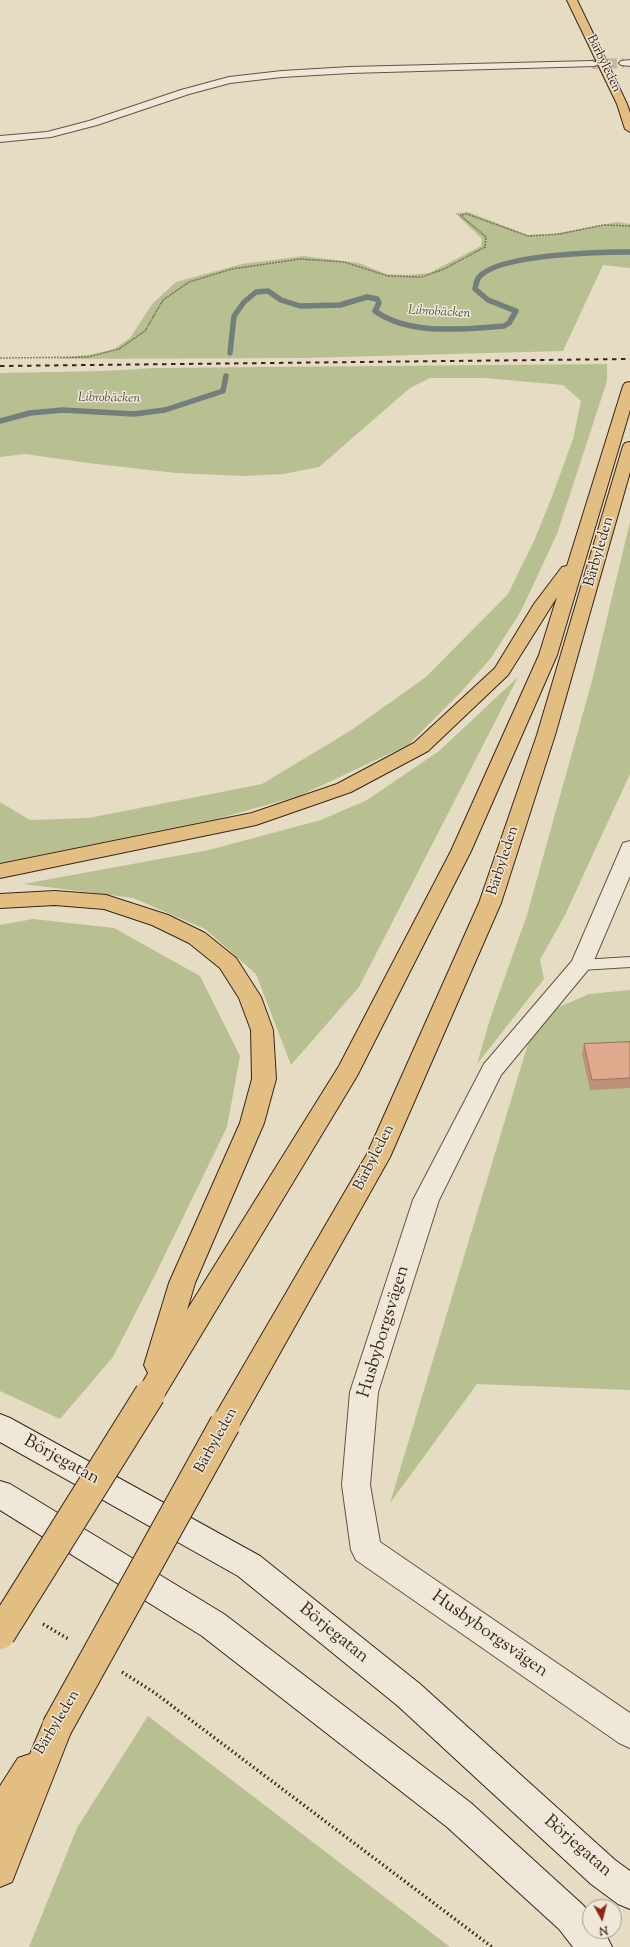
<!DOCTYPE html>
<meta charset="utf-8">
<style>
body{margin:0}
#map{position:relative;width:630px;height:1947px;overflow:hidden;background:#e6dcc3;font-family:"Sorts Mill Goudy",serif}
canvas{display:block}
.north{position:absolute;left:582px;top:1899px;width:40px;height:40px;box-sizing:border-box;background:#efe8d8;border:1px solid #a69a8c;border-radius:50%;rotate:173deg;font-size:11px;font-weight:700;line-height:16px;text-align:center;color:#39251b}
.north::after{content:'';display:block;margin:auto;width:14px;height:18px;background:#8f2418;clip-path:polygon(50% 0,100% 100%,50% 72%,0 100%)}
</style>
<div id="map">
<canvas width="630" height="1947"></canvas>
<div class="north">N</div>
</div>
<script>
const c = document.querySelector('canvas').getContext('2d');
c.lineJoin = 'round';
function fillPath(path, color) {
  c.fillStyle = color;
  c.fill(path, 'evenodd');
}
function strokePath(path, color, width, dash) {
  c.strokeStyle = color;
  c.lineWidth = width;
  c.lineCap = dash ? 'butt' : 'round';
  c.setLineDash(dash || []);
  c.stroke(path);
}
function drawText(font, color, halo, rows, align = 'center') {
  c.font = font + ' "Sorts Mill Goudy",serif';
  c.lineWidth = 3;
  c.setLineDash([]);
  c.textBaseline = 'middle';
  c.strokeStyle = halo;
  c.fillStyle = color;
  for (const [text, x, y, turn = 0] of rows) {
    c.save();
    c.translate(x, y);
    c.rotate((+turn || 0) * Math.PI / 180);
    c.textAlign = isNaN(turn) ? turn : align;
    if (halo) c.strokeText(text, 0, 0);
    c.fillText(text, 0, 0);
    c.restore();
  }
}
const green = new Path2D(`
 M 468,212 L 528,235 L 553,234 L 617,222 L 630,224 L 630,268 L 603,265 L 563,351 L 305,358 L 54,359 L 94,354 L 114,349 L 130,338 L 153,303 L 176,282 L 242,264 L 304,256 L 359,263 L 386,274 L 407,275 L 429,273 L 481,246 L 482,239 L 455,213 Z
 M 607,364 L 607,381 L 557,534 L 521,611 L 491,658 L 461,692 L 408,745 L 299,796 L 220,818 L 0,863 L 0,802 L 30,820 L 89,818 L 262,784 L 350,731 L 426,677 L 508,594 L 534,541 L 553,494 L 573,439 L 581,401 L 563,385 L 484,378 L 430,378 L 410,388 L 319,467 L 283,474 L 245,476 L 176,473 L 88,463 L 25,454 L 0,457 L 0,373 L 104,371 L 154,368 Z
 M 630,522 L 630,774 L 565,915 L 540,960 L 544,979 L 477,1064 L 490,1019 L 527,915 L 592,681 Z
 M 518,677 L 359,987 L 291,1065 L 256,974 L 205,929 L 133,898 L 23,884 L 209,850 L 321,820 L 367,800 L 439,751 Z
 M 33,919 L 114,928 L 200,976 L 240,1056 L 227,1127 L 156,1273 L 113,1357 L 60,1419 L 0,1391 L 0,925 Z
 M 630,990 L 630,1390 L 477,1384 L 390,1503 L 536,1017 L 589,994 Z
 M 148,1716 L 450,1947 L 29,1947 L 77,1828 Z`);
const stream = new Path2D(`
 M 230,353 L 234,316 L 244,302 L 256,292 L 268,291 L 281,300 L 300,306 L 340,305 L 367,297 L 377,299 L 379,303 L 375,311 C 410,336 463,329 504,326 L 509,323 L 516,311 L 488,300 L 475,289 C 476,285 476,281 479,277 C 499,254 599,252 630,252
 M 0,421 L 30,413 L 63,410 L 134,414 L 165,410 L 223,391 L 226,376`);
const streetTunnel = new Path2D(`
 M 592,64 L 624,63`);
const pathFar1 = new Path2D(`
 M 0,358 L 88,357 L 119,349 L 145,331 L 163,300 L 189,282 L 232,269 L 300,259 L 344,262 L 388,276 L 422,277 L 444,269 L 485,247 L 486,237 L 460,215 L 467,214 L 528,236 L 560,234 L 603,225 L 630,226`);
const path = new Path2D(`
 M 43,1624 L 70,1640
 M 122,1672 L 155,1693 L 492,1947`);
const lane = new Path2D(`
 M 630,957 L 630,967 L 581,970 L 576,968 L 574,965 L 576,962 L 581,960 Z`);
const street = new Path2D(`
 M 630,60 L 630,66 L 621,65 L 619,63 L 621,61 Z
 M 592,61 L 595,62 L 597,64 L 595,66 L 350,73 L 282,77 L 230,83 L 189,94 L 97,125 L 51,137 L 0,142 L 0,136 L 47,132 L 89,121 L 181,90 L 229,77 L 282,71 L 350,67 Z
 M 630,841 L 630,876 L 592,965 L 501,1075 L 439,1200 L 378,1392 L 370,1485 L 380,1542 L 630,1713 L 630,1748 L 619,1743 L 356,1560 L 351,1550 L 342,1485 L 350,1392 L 413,1200 L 484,1064 L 572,961 L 623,843 Z`);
const secondary = new Path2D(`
 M 0,1414 L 10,1418 L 260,1556 L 420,1684 L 615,1860 L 630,1871 L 630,1909 L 618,1904 L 591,1884 L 398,1706 L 238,1576 L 0,1442 Z
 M 0,1481 L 10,1484 L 224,1614 L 471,1803 L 583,1905 L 590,1913 L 590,1931 L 604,1931 L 612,1947 L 573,1947 L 559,1929 L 447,1827 L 202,1636 L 0,1510 Z`);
const primary = new Path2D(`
 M 567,0 L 577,0 L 627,104 L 630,113 L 630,132 L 625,129 L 617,104 Z
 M 630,382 L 630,410 L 557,655 L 471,851 L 357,1076 L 160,1403 L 150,1406 L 140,1403 L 136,1394 L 148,1373 L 144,1365 L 169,1283 L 240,1123 L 252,1079 L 251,1030 L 239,998 L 220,968 L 189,943 L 152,925 L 104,909 L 55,905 L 0,908 L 0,894 L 55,891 L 106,895 L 168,915 L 205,933 L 236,958 L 261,997 L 273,1030 L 276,1079 L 264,1123 L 195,1283 L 187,1310 L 339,1066 L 451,851 L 539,655 L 557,597 L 508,675 L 428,751 L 351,792 L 256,825 L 0,878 L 0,864 L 252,813 L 337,784 L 414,743 L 495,668 L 534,604 L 562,567 L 567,566 L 623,386 L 625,383 Z
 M 630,442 L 630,472 L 555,735 L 501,903 L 390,1157 L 235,1433 L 225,1437 L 215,1433 L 211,1424 L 215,1415 L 367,1154 L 479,903 L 537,735 L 623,446 L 625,443 Z
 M 57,1711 L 68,1716 L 73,1727 L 12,1882 L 0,1887 L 0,1786 L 18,1758 L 30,1754 L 46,1716 Z`);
const rail = new Path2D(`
 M 0,366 L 630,359`);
const primaryBridge = new Path2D(`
 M 0,1634 L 150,1394
 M 57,1727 L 225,1424`);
const wall = new Path2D(`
 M 630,1042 L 630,1088 L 590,1090 L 582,1054 L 584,1044 Z`);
const building = new Path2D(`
 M 630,1042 L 630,1078 L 592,1080 L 584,1044 Z`);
const farStreetnames = [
 ["Bärbyleden",603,64,64]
];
const farWaternames = [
 ["Librobäcken",439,313,3],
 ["Librobäcken",109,399,1]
];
const streetNames = [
 ["Bärbyleden",600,552,-74],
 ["Bärbyleden",504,861,-72],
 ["Bärbyleden",375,1158,-63],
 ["Bärbyleden",217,1441,-61],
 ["Bärbyleden",58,1723,-59]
];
const nearStreetnames = [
 ["Husbyborgsvägen",385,1332,-73],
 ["Börjegatan",61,1461,29],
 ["Börjegatan",333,1634,39],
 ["Husbyborgsvägen",489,1635,35],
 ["Börjegatan",577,1847,41]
];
fillPath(green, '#b8bf91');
strokePath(stream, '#737e7d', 5.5);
strokePath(streetTunnel, '#c3b7a1', 10, [10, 5]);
strokePath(lane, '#645345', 2);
strokePath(street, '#645345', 2);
strokePath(secondary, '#39251b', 2);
strokePath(primary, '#39251b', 2);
strokePath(pathFar1, '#39251b', 1.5, [0.5, 1]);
strokePath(path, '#39251b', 3.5, [1.5, 3]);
fillPath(lane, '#efe8d8');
fillPath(street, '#efe8d8');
fillPath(secondary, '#efe8d8');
fillPath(primary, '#e3be82');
strokePath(rail, '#39251b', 2, [4.5, 4.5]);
strokePath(primaryBridge, '#39251b', 32, []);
strokePath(primaryBridge, '#e3be82', 30);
fillPath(wall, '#bf9179');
fillPath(building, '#dea98d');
strokePath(building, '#9b7663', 1);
drawText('13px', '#39251b', '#efe8d8', farStreetnames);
drawText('italic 13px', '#514a44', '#efe8d8', farWaternames);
drawText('15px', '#39251b', '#efe8d8', streetNames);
drawText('18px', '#39251b', '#efe8d8', nearStreetnames);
</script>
